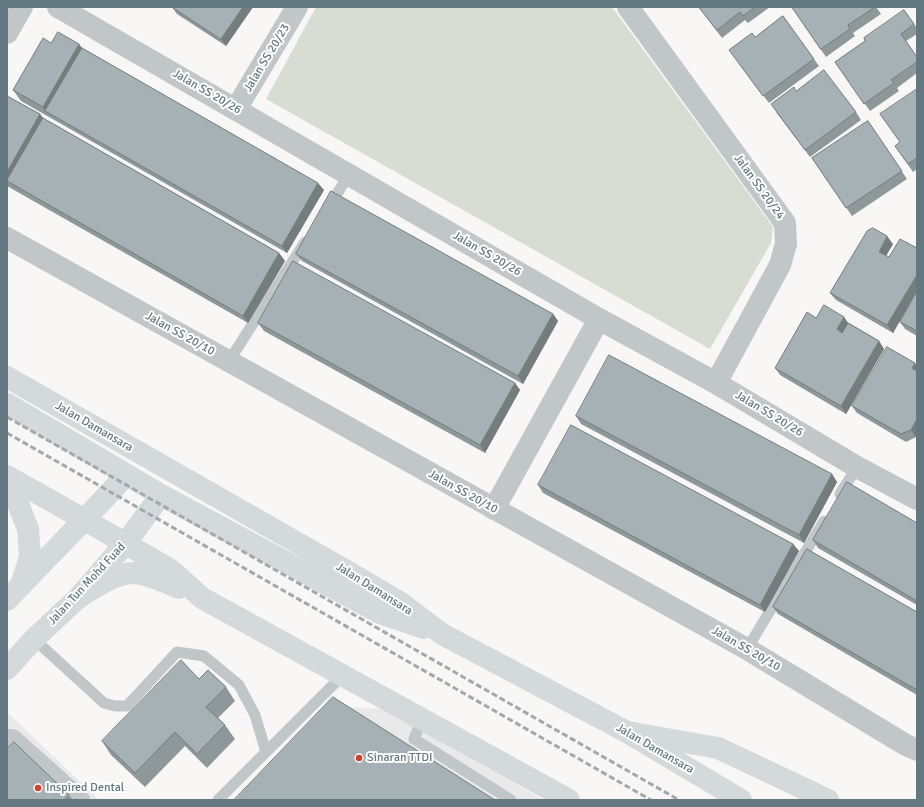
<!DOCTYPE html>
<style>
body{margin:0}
#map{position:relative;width:924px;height:807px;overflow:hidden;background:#f8f7f5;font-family:Signika,sans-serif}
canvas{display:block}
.frame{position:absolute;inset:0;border:8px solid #637880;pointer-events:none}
</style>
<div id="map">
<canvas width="924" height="807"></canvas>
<div class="frame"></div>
</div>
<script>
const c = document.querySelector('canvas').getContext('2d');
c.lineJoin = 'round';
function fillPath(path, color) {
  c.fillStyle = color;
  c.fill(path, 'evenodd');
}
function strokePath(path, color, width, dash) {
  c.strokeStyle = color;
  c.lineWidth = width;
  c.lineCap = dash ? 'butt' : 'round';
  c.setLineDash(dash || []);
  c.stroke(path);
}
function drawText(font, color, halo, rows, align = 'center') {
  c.font = font + ' Signika,sans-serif';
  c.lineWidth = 4;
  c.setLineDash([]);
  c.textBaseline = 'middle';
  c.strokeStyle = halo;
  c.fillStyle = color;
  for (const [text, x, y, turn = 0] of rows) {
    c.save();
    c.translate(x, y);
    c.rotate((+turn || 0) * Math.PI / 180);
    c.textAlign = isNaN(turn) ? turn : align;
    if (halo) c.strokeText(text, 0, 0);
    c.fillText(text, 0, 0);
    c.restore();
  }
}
const built = new Path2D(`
 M 349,707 L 383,709 L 544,800 L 260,800 Z
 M 8,713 L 99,800 L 7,800 L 7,714 Z`);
const green = new Path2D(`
 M 316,7 L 612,7 L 773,227 L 771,243 L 710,349 L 266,99 Z`);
const lane = new Path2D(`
 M 329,206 L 349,175
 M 229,361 L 305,242
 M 840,494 L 857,467
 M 34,639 L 104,703 L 115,706 L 127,706 L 177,652 L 204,656 L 239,685 L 255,715 L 266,752 L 342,676
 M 747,649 L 824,521
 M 422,719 L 414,739 L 511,800
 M 218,800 L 266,752`);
const street = new Path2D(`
 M 58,7 L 599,319 L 716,383 L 857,467 L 917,499
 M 628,7 L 785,223 L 786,244 L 780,265 L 716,383
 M 7,33 L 22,7
 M 236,109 L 297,7
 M 7,238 L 747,649 L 906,745 L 917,750
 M 494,509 L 599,319
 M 7,740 L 12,740 L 79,800`);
const secondary = new Path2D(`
 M 7,600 C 47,558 87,518 126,475
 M 7,669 L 34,639 L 79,597 L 125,544 L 161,495`);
const primary = new Path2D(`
 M 7,377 L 352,574 L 401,603 L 442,634 L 627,732 L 741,800
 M 7,404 L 161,495 L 380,613 L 424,628
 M 7,476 L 85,520 L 171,570 L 202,598 L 569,800
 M 7,481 L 17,501 L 28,529 L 30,557 L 21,585
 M 79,597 C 95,588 114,573 134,573 C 149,574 165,582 179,588`);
const highway = new Path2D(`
 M 627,732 L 718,748 L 828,800`);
const rail = new Path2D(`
 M 7,417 L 679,800
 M 7,433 L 651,800`);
const wall = new Path2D(`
 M 172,7 L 253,7 L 226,46 L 177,14 Z
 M 699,7 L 770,7 L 748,23 L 745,20 L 722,38 Z
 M 792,7 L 876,7 L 881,14 L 853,33 L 855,36 L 826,57 Z
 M 904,10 L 917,28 L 917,34 L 906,41 L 917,57 L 917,73 L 897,88 L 899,91 L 870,111 L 835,62 L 865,41 Z
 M 783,16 L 819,66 L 769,103 L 735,58 L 755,37 Z
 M 51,43 L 79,44 L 82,48 L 324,190 L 287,253 L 21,101 L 13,90 Z
 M 917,89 L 917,169 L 913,172 L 895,146 L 900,142 Z
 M 796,91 L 856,112 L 861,120 L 810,157 L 776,112 Z
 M 7,96 L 40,114 L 43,118 L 279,253 L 285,261 L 248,323 L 7,186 Z
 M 868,121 L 907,179 L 852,216 L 812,158 Z
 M 893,244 L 886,256 L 917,291 L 893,333 L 836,300 L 830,293 Z
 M 296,254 L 553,314 L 558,321 L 523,384 L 302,261 Z
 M 917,291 L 917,336 L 905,329 L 900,322 Z
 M 816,318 L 849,323 L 879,341 L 884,349 L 846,414 L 780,375 L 775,368 Z
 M 258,323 L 515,383 L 520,390 L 485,453 L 264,331 Z
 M 917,366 L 917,435 L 916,437 L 906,442 L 857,413 L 852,406 Z
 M 576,416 L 832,474 L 837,482 L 804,543 L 581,424 Z
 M 538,485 L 793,544 L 799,551 L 765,612 L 543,493 Z
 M 917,523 L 917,605 L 818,548 L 813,540 Z
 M 773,607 L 917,612 L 917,695 L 778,614 Z
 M 199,679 L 226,687 L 235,701 L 218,718 L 225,725 L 235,739 L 207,768 L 185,746 L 145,787 L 111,755 L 102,741 Z
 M 69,795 L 73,800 L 7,800 Z`);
const shadedWall = new Path2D(`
 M 243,7 L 253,7 L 226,46 L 221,39 Z
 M 79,44 L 87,55 L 45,111 L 43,107 Z
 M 40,114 L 48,125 L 7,181 L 7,172 Z
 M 318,183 L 324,190 L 287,253 L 282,246 Z
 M 887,236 L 893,244 L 884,259 L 879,252 Z
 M 279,253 L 285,261 L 248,323 L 243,316 Z
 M 917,275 L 917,291 L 893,333 L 887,325 Z
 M 553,314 L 558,321 L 523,384 L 518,376 Z
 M 844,317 L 849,324 L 842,337 L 837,329 Z
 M 879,341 L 884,349 L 846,414 L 841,406 Z
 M 915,363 L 917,366 L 917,375 L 912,368 Z
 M 515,383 L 520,390 L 485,453 L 480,445 Z
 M 917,419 L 917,435 L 916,437 L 911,430 Z
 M 832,474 L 837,482 L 804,543 L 799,535 Z
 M 793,544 L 799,551 L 765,612 L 760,605 Z`);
const building = new Path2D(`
 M 172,7 L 243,7 L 221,39 Z
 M 699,7 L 755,7 L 743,16 L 740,12 L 717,30 Z
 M 792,7 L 875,7 L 848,25 L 850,29 L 821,49 Z
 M 904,10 L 914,24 L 901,34 L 917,57 L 917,62 L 891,80 L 894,83 L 864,104 L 835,62 L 865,41 L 864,38 Z
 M 783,16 L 814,59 L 763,96 L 729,50 L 752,33 L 755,37 Z
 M 58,32 L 79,44 L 43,107 L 13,90 L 43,38 L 51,43 Z
 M 82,48 L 318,183 L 282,246 L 45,111 Z
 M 824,70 L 856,112 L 805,150 L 771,104 L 794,87 L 796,91 Z
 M 917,89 L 917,158 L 908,164 L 895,146 L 900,142 L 880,114 Z
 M 7,96 L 40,114 L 7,172 Z
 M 43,118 L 279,253 L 243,316 L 7,181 L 7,180 Z
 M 868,121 L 902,171 L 846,208 L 812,158 Z
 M 331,191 L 553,314 L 518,376 L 296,254 Z
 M 873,228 L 887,236 L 879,252 L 889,257 L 900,239 L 917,248 L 917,275 L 887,325 L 830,293 L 867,231 Z
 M 293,261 L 515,383 L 480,445 L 258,323 Z
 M 917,291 L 917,331 L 900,322 Z
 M 824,305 L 844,317 L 837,329 L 842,333 L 848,323 L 879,341 L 841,406 L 775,368 L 807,312 L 816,318 Z
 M 887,347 L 915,363 L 912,368 L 917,371 L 917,419 L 911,430 L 901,434 L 852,406 Z
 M 609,355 L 832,474 L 799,535 L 576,416 Z
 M 571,425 L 793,544 L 760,605 L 538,485 Z
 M 847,482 L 917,523 L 917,601 L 813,540 Z
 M 807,549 L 917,612 L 917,690 L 773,607 Z
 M 181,660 L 199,679 L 208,670 L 226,687 L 206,707 L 225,725 L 197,754 L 175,732 L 135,773 L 102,741 Z
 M 333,697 L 495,800 L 234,800 Z
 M 14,742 L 69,795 L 64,800 L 7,800 L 7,749 Z`);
const markers = [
 [359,758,4,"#e2392b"],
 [38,788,4,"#e2392b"]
];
const streetNames = [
 ["Jalan SS 20/23",267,58,-59],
 ["Jalan SS 20/26",207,92,30],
 ["Jalan SS 20/24",759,187,54],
 ["Jalan SS 20/26",487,254,30],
 ["Jalan SS 20/10",180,334,29],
 ["Jalan SS 20/26",769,414,31],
 ["Jalan Damansara",94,427,30],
 ["Jalan SS 20/10",463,492,29],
 ["Jalan Tun Mohd Fuad",87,584,-47],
 ["Jalan Damansara",374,589,32],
 ["Jalan SS 20/10",746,649,30],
 ["Jalan Damansara",655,749,30]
];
const poiNames = [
 ["Sinaran TTDI",367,758],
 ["Inspired Dental",46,788]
];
fillPath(built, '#e8e9e8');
fillPath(green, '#d8ddd4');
strokePath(lane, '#c1c6c9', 11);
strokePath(street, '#c1c6c9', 22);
strokePath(secondary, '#d4d9dc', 22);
strokePath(primary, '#d4d9dc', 22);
strokePath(highway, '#d4d9dc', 22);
strokePath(rail, '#a0a9ad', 3, [6, 3]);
fillPath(wall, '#8e989b');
fillPath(shadedWall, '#747c7e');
fillPath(building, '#a5b1b4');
strokePath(building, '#747c7e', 1);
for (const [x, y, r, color] of markers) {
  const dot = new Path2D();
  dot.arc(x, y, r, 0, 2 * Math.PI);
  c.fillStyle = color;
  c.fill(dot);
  strokePath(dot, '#fff', 1.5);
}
drawText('12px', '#637880', '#fff', streetNames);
drawText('12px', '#637880', '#fff', poiNames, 'left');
</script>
